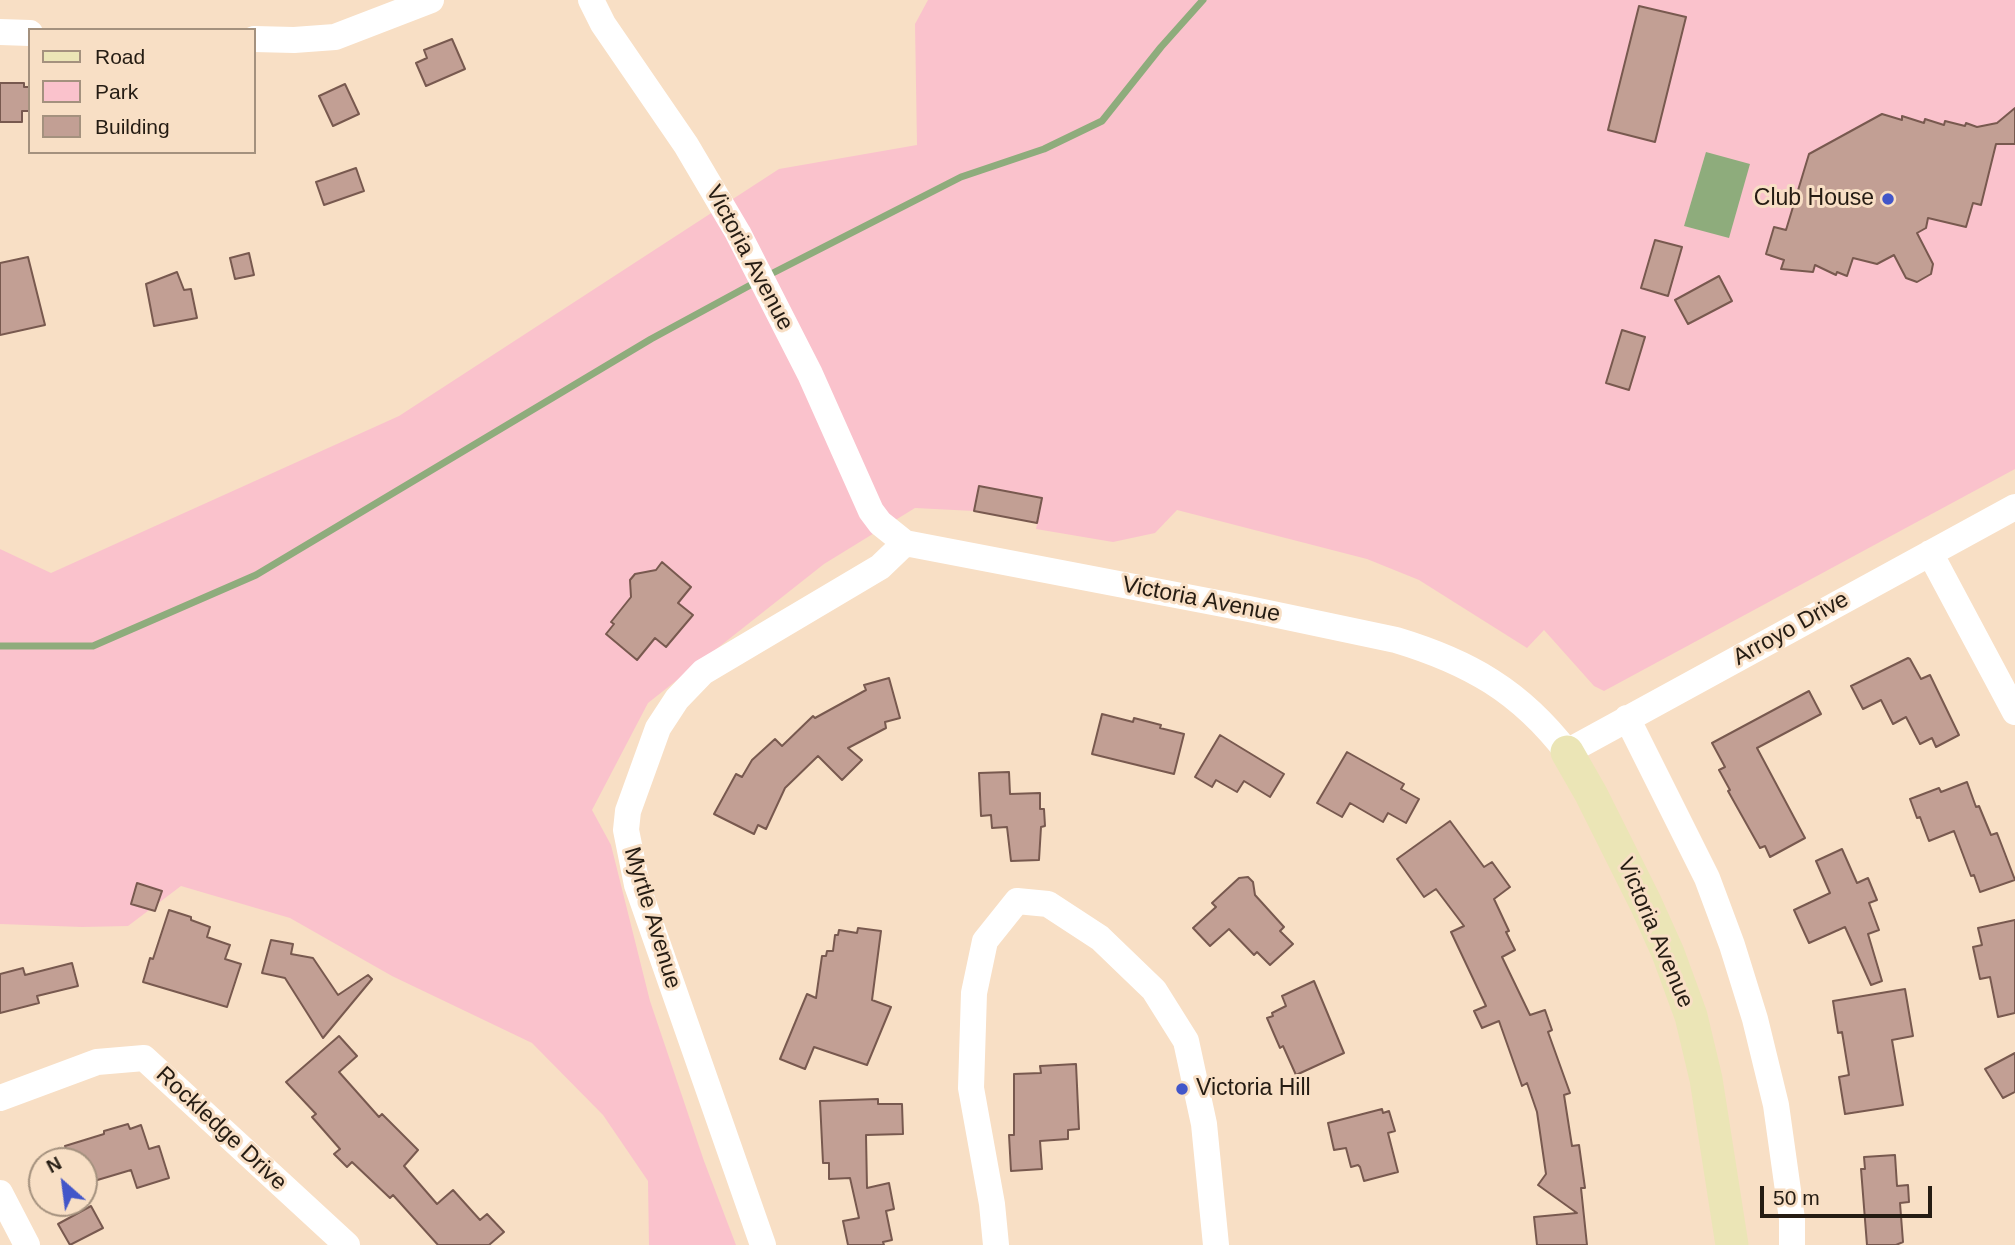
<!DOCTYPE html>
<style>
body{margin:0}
#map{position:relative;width:2015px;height:1245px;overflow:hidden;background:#f8dfc5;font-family:Helvetica,sans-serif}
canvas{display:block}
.legend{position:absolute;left:28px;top:28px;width:228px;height:126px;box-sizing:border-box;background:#f8dfc5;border:2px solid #a4917e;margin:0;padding:9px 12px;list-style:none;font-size:21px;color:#251c13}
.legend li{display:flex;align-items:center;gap:14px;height:35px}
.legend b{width:35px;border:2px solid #a4917e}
.north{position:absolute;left:28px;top:1147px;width:70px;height:70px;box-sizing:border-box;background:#f8dfc5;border:2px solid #a4917e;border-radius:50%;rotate:332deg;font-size:19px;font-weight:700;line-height:28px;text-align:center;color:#251c13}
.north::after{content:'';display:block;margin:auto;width:24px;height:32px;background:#4256c9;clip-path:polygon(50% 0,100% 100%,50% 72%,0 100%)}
.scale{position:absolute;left:1760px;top:1186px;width:172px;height:32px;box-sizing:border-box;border:4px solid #251c13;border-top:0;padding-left:9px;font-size:21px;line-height:24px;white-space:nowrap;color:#251c13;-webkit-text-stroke:5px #f8dfc5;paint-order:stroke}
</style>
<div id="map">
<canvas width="2015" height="1245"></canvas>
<ul class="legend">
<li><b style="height:9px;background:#ebe5b6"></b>Road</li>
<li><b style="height:19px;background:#fac2cc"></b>Park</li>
<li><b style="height:19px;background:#c29f94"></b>Building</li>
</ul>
<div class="north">N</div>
<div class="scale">50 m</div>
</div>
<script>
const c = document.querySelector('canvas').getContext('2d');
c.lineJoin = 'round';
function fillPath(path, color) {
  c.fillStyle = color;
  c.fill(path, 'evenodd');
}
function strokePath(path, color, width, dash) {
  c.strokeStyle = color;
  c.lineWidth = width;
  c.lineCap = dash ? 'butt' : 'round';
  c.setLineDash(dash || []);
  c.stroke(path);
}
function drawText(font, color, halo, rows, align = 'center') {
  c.font = font + ' Helvetica,sans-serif';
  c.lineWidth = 6;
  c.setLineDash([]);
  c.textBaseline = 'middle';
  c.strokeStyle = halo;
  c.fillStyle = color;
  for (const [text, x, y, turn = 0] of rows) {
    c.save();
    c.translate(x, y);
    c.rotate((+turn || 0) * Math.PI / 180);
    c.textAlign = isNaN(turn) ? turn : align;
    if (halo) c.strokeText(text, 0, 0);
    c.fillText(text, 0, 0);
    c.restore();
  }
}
const green = new Path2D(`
 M 928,0 L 2015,0 L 2015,469 L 1604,691 L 1594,686 L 1544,630 L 1527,648 L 1419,580 L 1367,559 L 1177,510 L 1155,533 L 1113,542 L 1036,529 L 1042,499 L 979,486 L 974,511 L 915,508 L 824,564 L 648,703 L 592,810 L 611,845 L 650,1001 L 704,1161 L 736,1245 L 649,1245 L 648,1181 L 603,1115 L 532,1043 L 392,976 L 290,918 L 181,886 L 128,926 L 82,927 L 0,924 L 0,549 L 51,573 L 399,416 L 779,169 L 917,145 L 915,24 Z`);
const water = new Path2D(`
 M 1706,152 L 1750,164 L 1729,238 L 1684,226 Z`);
const stream = new Path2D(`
 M 767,276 L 961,177 L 1044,149 L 1102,121 L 1161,47 L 1203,0
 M 0,646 L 93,646 L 256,575 L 651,339 L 756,282`);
const building = new Path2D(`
 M 1639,6 L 1686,17 L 1655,142 L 1608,130 Z
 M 452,39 L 465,69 L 426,86 L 416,63 L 427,58 L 424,50 Z
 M 0,83 L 24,83 L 24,87 L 30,87 L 30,111 L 22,111 L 22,122 L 0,122 Z
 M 345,84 L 359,114 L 333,126 L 319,96 Z
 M 2015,108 L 2015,144 L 1996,144 L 1981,205 L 1973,203 L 1966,227 L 1928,218 L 1926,228 L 1917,233 L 1933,264 L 1931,274 L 1917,282 L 1906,278 L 1894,255 L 1877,264 L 1853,258 L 1847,276 L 1837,272 L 1836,275 L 1815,265 L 1813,272 L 1781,269 L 1784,260 L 1766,254 L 1774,227 L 1786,230 L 1809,154 L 1882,114 L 1902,120 L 1902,116 L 1924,123 L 1925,119 L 1944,125 L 1945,121 L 1965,126 L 1966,123 L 1977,127 L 1997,123 Z
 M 356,168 L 364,191 L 324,205 L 316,182 Z
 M 1655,240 L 1682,247 L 1668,296 L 1641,288 Z
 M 249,253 L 254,275 L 235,279 L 230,258 Z
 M 28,257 L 45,325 L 0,335 L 0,263 Z
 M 177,272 L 184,290 L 191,289 L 197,318 L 154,326 L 146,284 Z
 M 1719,276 L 1732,301 L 1688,324 L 1675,300 Z
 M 1622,330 L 1645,337 L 1629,390 L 1606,383 Z
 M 979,486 L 1042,498 L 1037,523 L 974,511 Z
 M 662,562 L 691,587 L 678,603 L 693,615 L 666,647 L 655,638 L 637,660 L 606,634 L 614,624 L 611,622 L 631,597 L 630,580 L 635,574 L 656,570 Z
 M 1908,658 L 1910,659 L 1921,679 L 1930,675 L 1959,735 L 1936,747 L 1932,738 L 1920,744 L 1906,717 L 1893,724 L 1881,700 L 1863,709 L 1851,686 Z
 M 889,678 L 900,718 L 885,722 L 886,728 L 848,748 L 862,760 L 842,780 L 818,756 L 785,788 L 766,829 L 758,825 L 754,834 L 714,814 L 736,774 L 742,777 L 752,760 L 775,739 L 782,746 L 813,716 L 815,718 L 866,690 L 864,685 Z
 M 1809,691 L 1821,714 L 1757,748 L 1805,838 L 1770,857 L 1765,846 L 1760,848 L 1728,791 L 1730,790 L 1719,770 L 1725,767 L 1712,743 Z
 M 1102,714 L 1133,722 L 1134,718 L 1161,725 L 1160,728 L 1184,734 L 1174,774 L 1092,754 Z
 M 1220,735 L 1284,774 L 1270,797 L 1244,781 L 1237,792 L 1216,780 L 1212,787 L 1195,777 Z
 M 1347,752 L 1404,784 L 1401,789 L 1419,799 L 1406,823 L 1388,813 L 1383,822 L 1350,803 L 1342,817 L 1317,803 Z
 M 1009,772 L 1010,794 L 1040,793 L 1040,809 L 1044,809 L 1045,826 L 1041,827 L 1039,860 L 1011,861 L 1007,827 L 992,828 L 991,815 L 981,816 L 979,773 Z
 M 1967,782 L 1976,807 L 1979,806 L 1991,835 L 1997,833 L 2015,880 L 1980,892 L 1974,875 L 1971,876 L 1954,831 L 1929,841 L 1920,817 L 1917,818 L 1910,799 L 1939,788 L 1941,792 Z
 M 1450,821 L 1484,867 L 1492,862 L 1510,887 L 1494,899 L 1509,931 L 1506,932 L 1515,950 L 1502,957 L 1530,1015 L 1545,1010 L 1552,1030 L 1548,1032 L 1570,1093 L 1564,1095 L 1572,1146 L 1579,1145 L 1585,1188 L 1581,1188 L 1587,1245 L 1537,1245 L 1534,1217 L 1577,1213 L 1538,1185 L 1546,1174 L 1537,1112 L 1527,1083 L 1522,1086 L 1499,1021 L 1482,1028 L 1474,1011 L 1486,1006 L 1451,932 L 1464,926 L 1436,889 L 1424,897 L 1397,859 Z
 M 1842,849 L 1857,883 L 1868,878 L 1877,900 L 1869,903 L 1879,930 L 1868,934 L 1882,981 L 1871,985 L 1845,927 L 1809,943 L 1794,910 L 1830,893 L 1816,861 Z
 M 1248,877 L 1253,882 L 1255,895 L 1284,927 L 1280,931 L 1293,944 L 1270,965 L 1257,952 L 1254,955 L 1229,929 L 1210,946 L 1193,928 L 1216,907 L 1212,903 L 1239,878 Z
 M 137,883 L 162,891 L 155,911 L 131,904 Z
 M 169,910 L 191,917 L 191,920 L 210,927 L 207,937 L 230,945 L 225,959 L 241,964 L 227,1007 L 143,982 L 150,958 L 153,959 Z
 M 2015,920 L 2015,1013 L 1998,1017 L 1990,977 L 1980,979 L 1973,947 L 1982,945 L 1978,928 Z
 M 858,928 L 881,931 L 872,1000 L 891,1007 L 867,1065 L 814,1047 L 805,1069 L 780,1059 L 807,994 L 816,998 L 822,956 L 826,956 L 827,951 L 833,951 L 835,935 L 838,935 L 839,930 L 857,933 Z
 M 271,940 L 293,944 L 291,954 L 313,958 L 338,995 L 368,975 L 372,979 L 323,1038 L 285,978 L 262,973 Z
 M 72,963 L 78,986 L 37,996 L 39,1003 L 0,1013 L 0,974 L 23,968 L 25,975 Z
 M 1314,981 L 1344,1053 L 1296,1075 L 1283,1046 L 1280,1048 L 1267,1018 L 1273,1016 L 1272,1013 L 1286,1006 L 1282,996 Z
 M 1905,989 L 1913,1036 L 1892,1040 L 1903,1105 L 1845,1114 L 1839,1077 L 1849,1075 L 1842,1032 L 1838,1033 L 1833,1001 Z
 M 339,1036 L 357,1056 L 339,1072 L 379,1117 L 382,1114 L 418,1150 L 404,1166 L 437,1204 L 453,1190 L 480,1220 L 487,1214 L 504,1232 L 489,1245 L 438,1245 L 393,1195 L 390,1198 L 352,1162 L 347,1167 L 334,1154 L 340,1149 L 312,1117 L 316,1114 L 286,1082 Z
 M 2015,1053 L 2015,1092 L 2003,1098 L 1985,1069 Z
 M 1076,1064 L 1079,1129 L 1068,1130 L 1068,1139 L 1040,1141 L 1042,1169 L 1011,1171 L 1009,1135 L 1014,1135 L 1014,1074 L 1041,1073 L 1040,1066 Z
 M 878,1099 L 878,1104 L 902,1104 L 903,1134 L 866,1135 L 867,1188 L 889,1183 L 894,1209 L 886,1211 L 892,1240 L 883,1242 L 884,1245 L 848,1245 L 843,1221 L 859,1218 L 850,1178 L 829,1179 L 829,1163 L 823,1163 L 820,1101 Z
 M 1382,1109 L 1383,1113 L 1389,1111 L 1395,1131 L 1388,1133 L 1398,1172 L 1364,1181 L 1360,1167 L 1358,1165 L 1351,1167 L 1346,1148 L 1334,1150 L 1328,1123 Z
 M 128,1124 L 130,1129 L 141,1125 L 149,1149 L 159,1146 L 169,1178 L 137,1188 L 131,1170 L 84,1184 L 84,1161 L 71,1161 L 65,1146 L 104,1134 L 104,1131 Z
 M 1895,1155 L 1897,1186 L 1908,1185 L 1909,1202 L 1900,1203 L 1903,1242 L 1896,1245 L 1867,1245 L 1861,1169 L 1865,1169 L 1864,1157 Z
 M 91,1206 L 103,1228 L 70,1245 L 58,1224 Z`);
const minor = new Path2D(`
 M 591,0 L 603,24 L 686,145 L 738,233 L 810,374 L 871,511 L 880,523 L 905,543 L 1249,609 L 1396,640 C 1469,662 1520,691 1567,752 L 2015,507
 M 0,32 L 30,33
 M 254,39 L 294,40 L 335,37 L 431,0
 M 1930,553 L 2015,712
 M 1627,718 L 1707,878 L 1732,945 L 1755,1019 L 1776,1105 L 1792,1219 L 1792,1245
 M 0,1098 L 97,1062 L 144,1058 L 347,1245
 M 0,1193 L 27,1245
 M 763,1245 L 637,885 L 626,830 L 628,811 L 658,728 L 677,699 L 703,672 L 880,567 L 905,543
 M 996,1245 L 992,1204 L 971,1088 L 974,993 L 985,941 L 1017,901 L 1048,904 L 1100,938 L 1154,990 L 1186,1041 L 1204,1124 L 1216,1245`);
const major = new Path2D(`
 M 1567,752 L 1591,794 L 1646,904 L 1668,953 L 1691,1016 L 1706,1079 L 1732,1245`);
const markers = [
 [1888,199,7,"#4256c9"],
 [1182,1089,7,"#4256c9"]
];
const poiNames = [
 ["Club House",1874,199],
 ["Victoria Hill",1196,1089,"left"]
];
const streetNames = [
 ["Victoria Avenue",749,258,62],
 ["Victoria Avenue",1201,600,11],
 ["Arroyo Drive",1791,629,-29],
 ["Myrtle Avenue",652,918,73],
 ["Victoria Avenue",1655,933,67],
 ["Rockledge Drive",221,1129,43]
];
fillPath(green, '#fac2cc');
fillPath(water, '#8eac7c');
strokePath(stream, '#8eac7c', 7);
fillPath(building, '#c29f94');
strokePath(building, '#78594f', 2);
strokePath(minor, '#fff', 26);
strokePath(major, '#ebe5b6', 33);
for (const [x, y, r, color] of markers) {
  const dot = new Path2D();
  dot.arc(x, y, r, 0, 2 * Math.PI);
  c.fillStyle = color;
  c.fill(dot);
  strokePath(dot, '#f8dfc5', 2.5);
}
drawText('23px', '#251c13', '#f8dfc5', poiNames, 'right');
drawText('23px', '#251c13', '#f8dfc5', streetNames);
</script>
